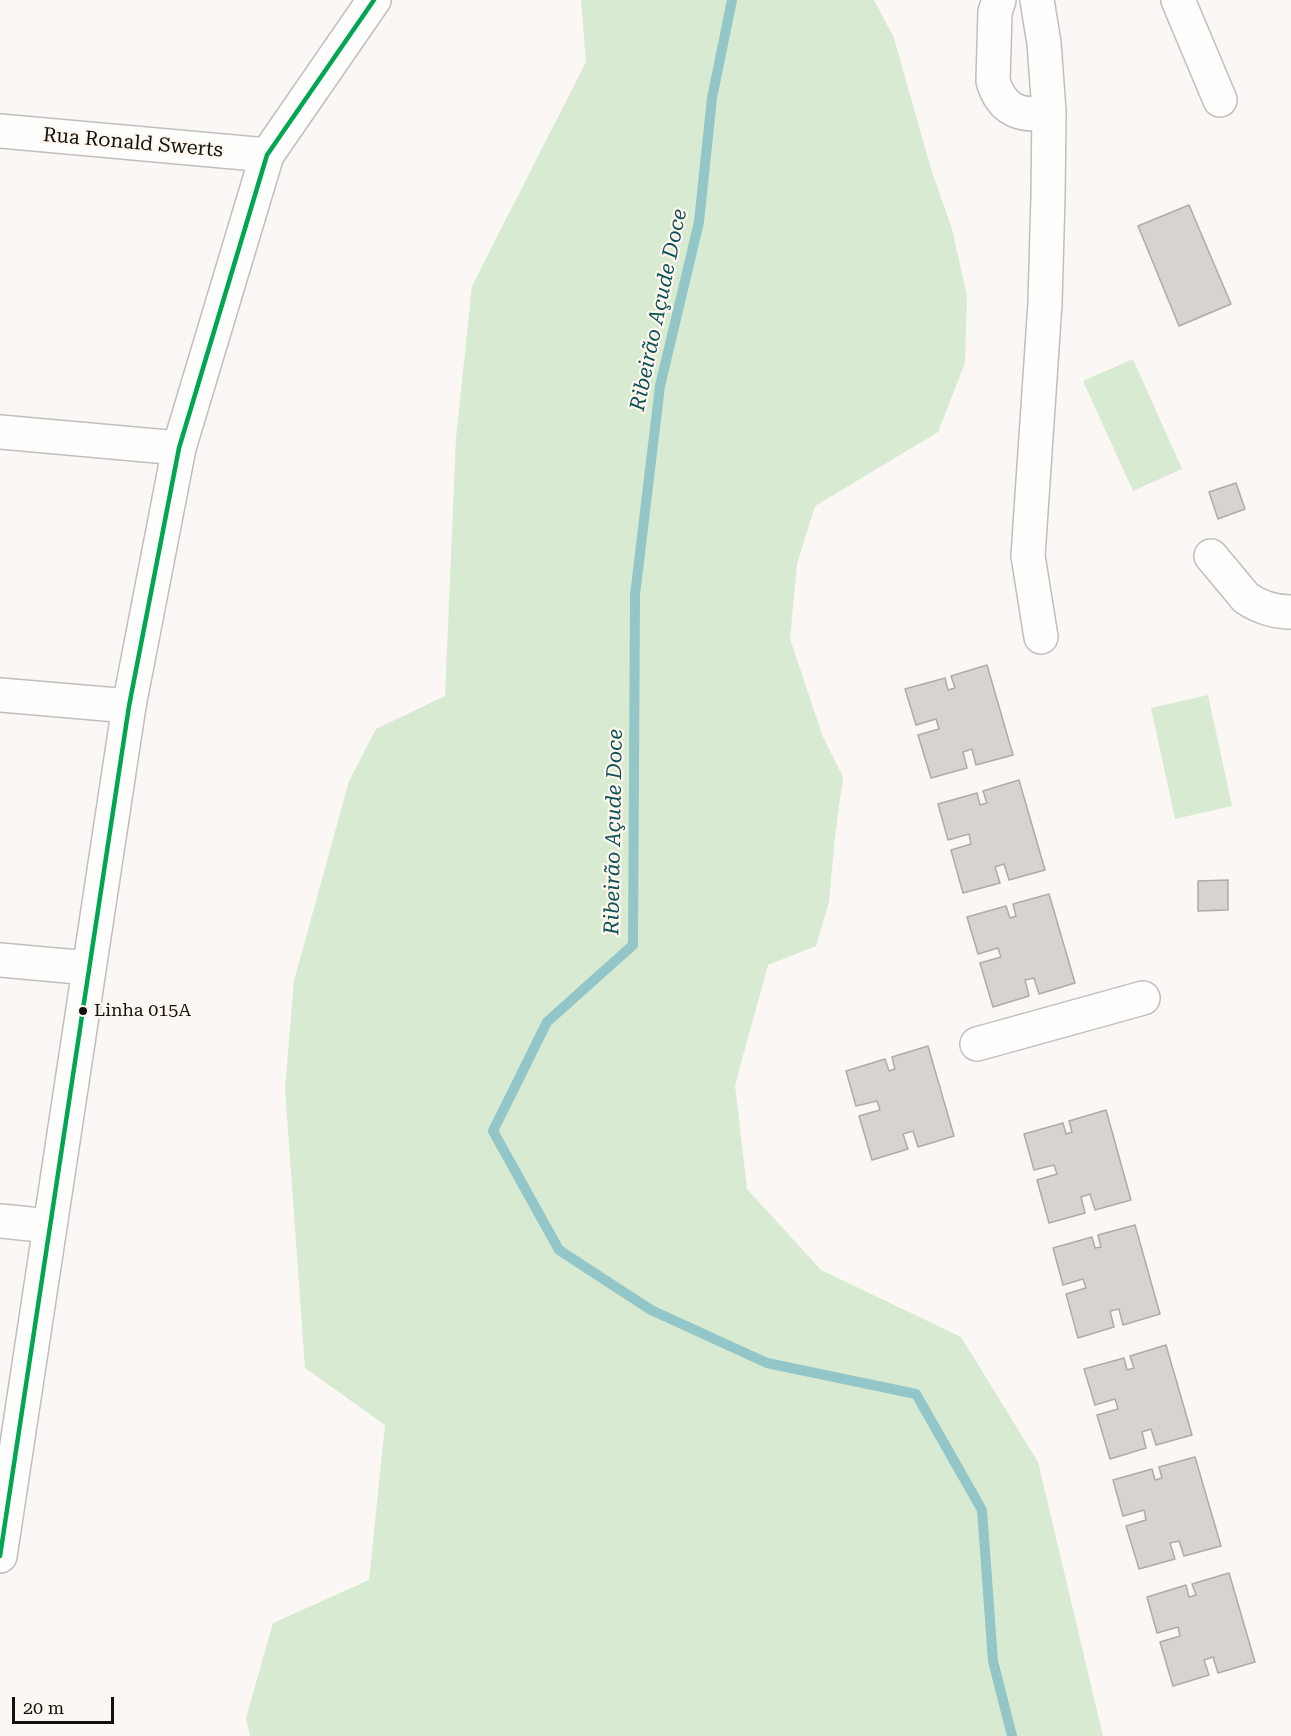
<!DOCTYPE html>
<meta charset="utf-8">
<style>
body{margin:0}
#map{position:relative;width:1291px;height:1736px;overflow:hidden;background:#faf7f4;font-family:"Roboto Serif",serif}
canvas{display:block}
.scale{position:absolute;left:12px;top:1697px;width:102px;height:27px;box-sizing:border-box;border:3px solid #15120d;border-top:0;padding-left:8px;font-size:18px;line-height:21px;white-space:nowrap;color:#15120d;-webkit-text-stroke:4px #fef7f0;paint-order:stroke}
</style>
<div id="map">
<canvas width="1291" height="1736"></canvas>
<div class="scale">20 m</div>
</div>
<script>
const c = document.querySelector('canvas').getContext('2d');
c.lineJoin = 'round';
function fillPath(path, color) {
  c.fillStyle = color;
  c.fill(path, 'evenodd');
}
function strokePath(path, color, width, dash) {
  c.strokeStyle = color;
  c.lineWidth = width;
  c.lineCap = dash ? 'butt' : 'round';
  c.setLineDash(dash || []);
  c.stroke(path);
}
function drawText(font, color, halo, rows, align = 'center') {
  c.font = font + ' "Roboto Serif",serif';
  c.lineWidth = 4.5;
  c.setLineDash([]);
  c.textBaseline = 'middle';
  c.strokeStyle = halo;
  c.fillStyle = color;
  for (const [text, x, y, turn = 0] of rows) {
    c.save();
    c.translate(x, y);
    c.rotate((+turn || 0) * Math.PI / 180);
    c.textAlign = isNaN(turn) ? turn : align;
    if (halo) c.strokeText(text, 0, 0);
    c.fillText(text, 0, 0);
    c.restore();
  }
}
const green = new Path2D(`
 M 581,0 L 874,0 L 894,38 L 931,169 L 952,229 L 967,296 L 965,363 L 938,432 L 815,506 L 797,564 L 790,639 L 823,737 L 843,777 L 835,837 L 829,902 L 816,946 L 768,965 L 735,1085 L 747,1189 L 821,1270 L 961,1337 L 1038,1462 L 1103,1736 L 250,1736 L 246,1718 L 273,1623 L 369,1580 L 385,1425 L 305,1368 L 285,1089 L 294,981 L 349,781 L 376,729 L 445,696 L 456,438 L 472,286 L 586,62 Z
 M 1133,359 L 1182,469 L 1133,491 L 1083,381 Z
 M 1208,695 L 1232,806 L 1175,819 L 1151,708 Z`);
const stream = new Path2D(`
 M 732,0 L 712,98 L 699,222 L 660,386 L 635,595 L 633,945 L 547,1022 L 493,1131 L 559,1250 L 651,1310 L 767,1363 L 916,1394 L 982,1510 L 993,1661 L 1012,1736`);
const building = new Path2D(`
 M 1189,205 L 1231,304 L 1179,326 L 1138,226 Z
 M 1236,483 L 1245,509 L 1218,519 L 1209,492 Z
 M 987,665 L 1013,755 L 976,765 L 972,749 L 963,752 L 967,768 L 931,778 L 918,735 L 939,729 L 936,719 L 916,725 L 905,689 L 945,678 L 948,690 L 955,688 L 951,676 Z
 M 1019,780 L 1045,870 L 1009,880 L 1004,864 L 995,867 L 1000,883 L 963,893 L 951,850 L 971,844 L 969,834 L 948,840 L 938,804 L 977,793 L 980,805 L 987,803 L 983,791 Z
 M 1228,880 L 1228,910 L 1198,911 L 1198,881 Z
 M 1049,894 L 1075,983 L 1039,994 L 1034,978 L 1025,980 L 1029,996 L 993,1007 L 980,963 L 1001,957 L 998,948 L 978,954 L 967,917 L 1006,906 L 1010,918 L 1016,916 L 1013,904 Z
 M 928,1046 L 954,1136 L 918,1147 L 913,1131 L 903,1134 L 908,1149 L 872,1160 L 859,1116 L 880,1110 L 877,1101 L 856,1106 L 846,1071 L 885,1059 L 889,1071 L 895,1069 L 892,1057 Z
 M 1106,1110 L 1131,1200 L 1095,1210 L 1090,1194 L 1081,1197 L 1085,1213 L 1049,1223 L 1037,1180 L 1057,1174 L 1054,1165 L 1034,1170 L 1024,1134 L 1063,1123 L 1066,1134 L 1072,1132 L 1069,1121 Z
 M 1135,1225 L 1160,1314 L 1123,1325 L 1119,1309 L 1110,1311 L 1114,1327 L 1078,1338 L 1066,1294 L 1086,1288 L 1083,1279 L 1063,1285 L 1053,1248 L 1092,1237 L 1095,1248 L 1101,1247 L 1098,1235 Z
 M 1166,1345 L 1192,1435 L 1156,1445 L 1151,1429 L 1142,1432 L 1146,1448 L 1110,1459 L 1097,1415 L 1118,1409 L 1115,1399 L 1095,1405 L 1084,1369 L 1124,1358 L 1127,1370 L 1134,1368 L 1130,1356 Z
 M 1195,1457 L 1221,1546 L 1184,1556 L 1179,1541 L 1170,1543 L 1175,1559 L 1139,1569 L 1126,1526 L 1146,1520 L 1144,1510 L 1123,1516 L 1113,1480 L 1152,1469 L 1155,1480 L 1162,1478 L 1159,1467 Z
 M 1229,1573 L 1255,1662 L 1218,1673 L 1213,1657 L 1204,1660 L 1209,1675 L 1173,1686 L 1160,1642 L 1180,1636 L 1178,1627 L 1157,1633 L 1147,1597 L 1186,1585 L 1189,1597 L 1196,1595 L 1192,1584 Z`);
const minor = new Path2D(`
 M 999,0 L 995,12 L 993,81 C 1001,109 1021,119 1049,111
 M 1037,0 L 1044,43 L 1049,111 L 1048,196 L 1045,303 L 1028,556 L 1041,637
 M 1178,0 L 1220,100
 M 0,131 L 267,155
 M 0,432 L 179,448
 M 1211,556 L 1246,598 C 1259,607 1276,612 1291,612
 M 0,695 L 129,706
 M 0,960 L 89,968
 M 977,1044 L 1143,998
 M 0,1221 L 50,1226
 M 0,1556 L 129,706 L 179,448 L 267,155 L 374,0`);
const bus1 = new Path2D(`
 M 0,1556 L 129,706 L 179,448 L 267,155 L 374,0`);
const markers = [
 [83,1011,5,"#15120d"]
];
const busNames = [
 ["Linha 015A",94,1011]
];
const streetNames = [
 ["Rua Ronald Swerts",133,143,5]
];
const waterNames = [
 ["Ribeirão Açude Doce",659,310,-78],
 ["Ribeirão Açude Doce",614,832,-89]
];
fillPath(green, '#d9ead2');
strokePath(stream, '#93c6c8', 10);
fillPath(building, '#d7d3d0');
strokePath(building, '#aeaba8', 1.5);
strokePath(minor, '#c1bebb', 36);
strokePath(minor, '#fefefd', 33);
strokePath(bus1, '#00a651', 4.5);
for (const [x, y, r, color] of markers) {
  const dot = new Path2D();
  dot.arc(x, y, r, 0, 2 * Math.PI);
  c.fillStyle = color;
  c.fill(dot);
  strokePath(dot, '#fef7f0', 2);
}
drawText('18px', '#15120d', '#fef7f0', busNames, 'left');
drawText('20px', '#15120d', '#fef7f0', streetNames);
drawText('italic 21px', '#0e5154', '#fef7f0', waterNames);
</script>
